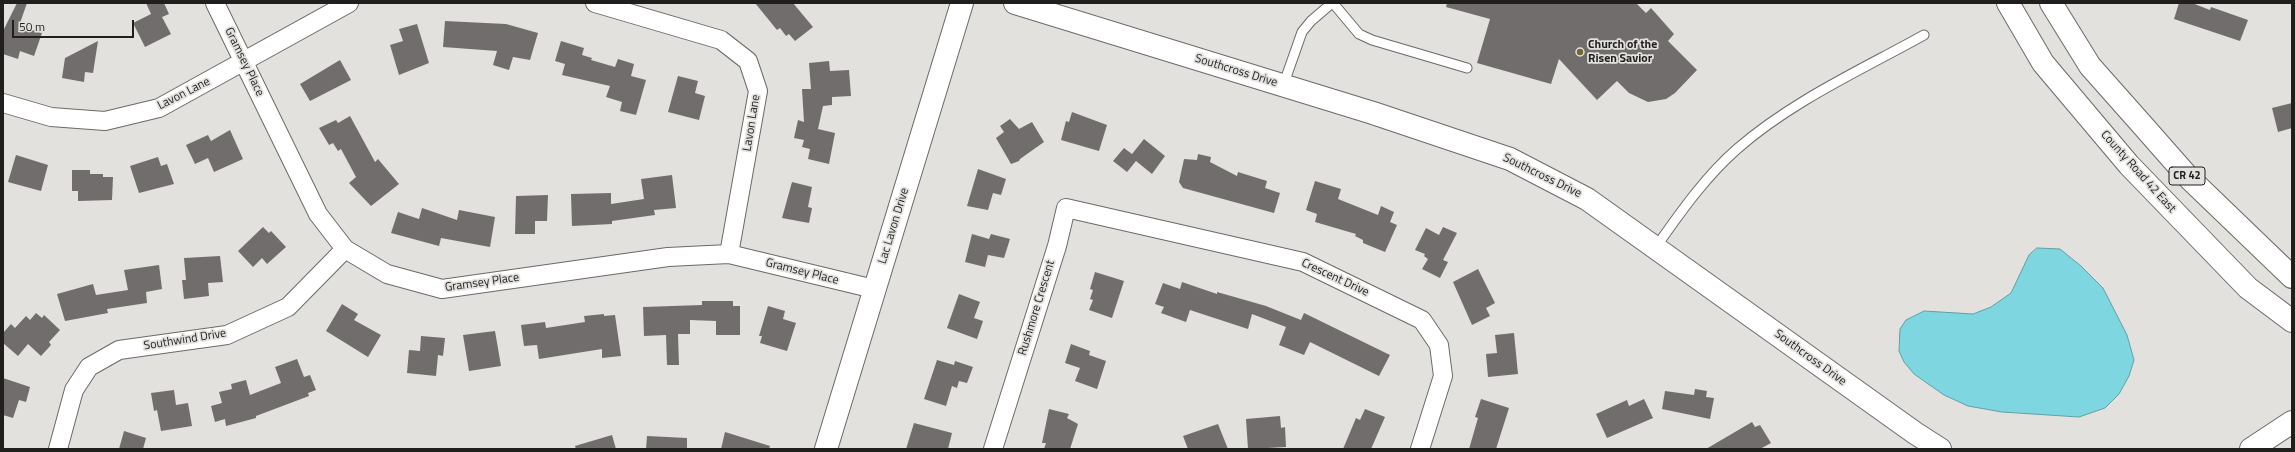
<!DOCTYPE html>
<style>
body{margin:0}
#map{position:relative;width:2295px;height:452px;overflow:hidden;background:#e2e1dd;font-family:"Titillium Web",sans-serif}
canvas{display:block}
.frame{position:absolute;inset:0;border:4px solid #201f1e;pointer-events:none}
.scale{position:absolute;left:12px;top:20px;width:122px;height:18px;box-sizing:border-box;border:2px solid #201f1e;border-top:0;padding-left:5px;font-size:12px;line-height:14px;white-space:nowrap;color:#201f1e;-webkit-text-stroke:3px #e2e1dd;paint-order:stroke}
</style>
<div id="map">
<canvas width="2295" height="452"></canvas>
<div class="frame"></div>
<div class="scale">50 m</div>
</div>
<script>
const c = document.querySelector('canvas').getContext('2d');
c.lineJoin = 'round';
function fillPath(path, color) {
  c.fillStyle = color;
  c.fill(path, 'evenodd');
}
function strokePath(path, color, width, dash) {
  c.strokeStyle = color;
  c.lineWidth = width;
  c.lineCap = dash ? 'butt' : 'round';
  c.setLineDash(dash || []);
  c.stroke(path);
}
function drawText(font, color, halo, rows, align = 'center') {
  c.font = font + ' "Titillium Web",sans-serif';
  c.lineWidth = 3.5;
  c.setLineDash([]);
  c.textBaseline = 'middle';
  c.strokeStyle = halo;
  c.fillStyle = color;
  for (const [text, x, y, turn = 0] of rows) {
    c.save();
    c.translate(x, y);
    c.rotate((+turn || 0) * Math.PI / 180);
    c.textAlign = isNaN(turn) ? turn : align;
    if (halo) c.strokeText(text, 0, 0);
    c.fillText(text, 0, 0);
    c.restore();
  }
}
const water = new Path2D(`
 M 2037,248 L 2060,249 L 2081,266 L 2103,288 L 2127,335 L 2134,360 L 2129,376 L 2119,394 L 2105,408 L 2079,417 L 2002,412 L 1968,406 L 1944,395 L 1914,374 L 1904,362 L 1899,351 L 1900,329 L 1906,320 L 1924,311 L 1973,314 L 1991,307 L 2011,293 L 2029,255 Z`);
const building = new Path2D(`
 M 17,3 L 27,3 L 19,26 L 42,33 L 34,56 L 20,51 L 18,59 L 3,54 L 3,31 Z
 M 146,3 L 164,3 L 169,14 L 162,17 L 171,34 L 145,47 L 133,23 L 151,14 Z
 M 755,3 L 793,3 L 813,27 L 795,41 L 789,34 L 786,36 L 780,28 L 777,30 Z
 M 1447,3 L 1636,3 L 1646,13 L 1651,8 L 1674,34 L 1668,41 L 1697,70 L 1675,93 L 1666,99 L 1648,102 L 1629,93 L 1617,81 L 1597,100 L 1559,59 L 1551,84 L 1477,63 L 1490,19 L 1446,7 Z
 M 2179,3 L 2192,3 L 2210,10 L 2211,7 L 2248,20 L 2240,41 L 2174,19 Z
 M 445,21 L 506,24 L 538,33 L 530,60 L 513,57 L 509,70 L 493,65 L 497,51 L 443,47 Z
 M 417,24 L 429,63 L 399,75 L 390,45 L 403,41 L 399,29 Z
 M 98,41 L 93,73 L 85,72 L 84,82 L 62,78 L 65,58 Z
 M 561,41 L 584,48 L 582,55 L 592,58 L 591,60 L 615,67 L 618,59 L 634,64 L 631,76 L 646,80 L 636,115 L 620,111 L 622,102 L 606,97 L 610,86 L 562,75 L 565,64 L 555,61 Z
 M 340,60 L 351,80 L 310,101 L 300,84 Z
 M 829,61 L 830,71 L 849,70 L 851,96 L 832,97 L 832,105 L 823,106 L 818,129 L 835,133 L 829,164 L 808,159 L 810,149 L 802,147 L 804,140 L 794,138 L 798,120 L 804,122 L 802,89 L 811,89 L 809,63 Z
 M 678,76 L 698,81 L 695,93 L 705,96 L 699,120 L 668,112 Z
 M 2292,103 L 2292,128 L 2278,132 L 2272,108 Z
 M 1072,112 L 1107,125 L 1099,151 L 1061,140 L 1066,121 L 1069,122 Z
 M 350,116 L 375,162 L 378,159 L 399,184 L 371,206 L 349,183 L 356,177 L 341,149 L 338,151 L 333,143 L 329,145 L 319,128 L 336,120 L 338,123 Z
 M 1010,119 L 1019,129 L 1032,122 L 1044,142 L 1020,159 L 1019,161 L 1011,164 L 996,138 L 1004,132 L 1000,126 Z
 M 230,130 L 243,159 L 214,172 L 208,158 L 195,164 L 186,145 L 208,135 L 211,141 Z
 M 1144,139 L 1165,156 L 1152,174 L 1136,161 L 1127,172 L 1113,161 L 1124,148 L 1132,154 Z
 M 1198,154 L 1211,157 L 1210,162 L 1237,176 L 1238,172 L 1267,181 L 1265,188 L 1280,193 L 1274,213 L 1183,188 L 1179,182 L 1184,159 L 1197,160 Z
 M 16,155 L 48,165 L 41,191 L 8,182 Z
 M 158,157 L 161,166 L 167,164 L 174,184 L 139,193 L 130,166 Z
 M 978,169 L 1006,179 L 1001,195 L 993,193 L 988,210 L 967,206 Z
 M 72,170 L 90,170 L 90,174 L 103,174 L 103,177 L 113,177 L 112,200 L 78,201 L 78,191 L 72,191 Z
 M 672,175 L 676,208 L 654,210 L 655,215 L 612,221 L 612,224 L 572,226 L 571,194 L 611,193 L 611,204 L 644,199 L 641,179 Z
 M 1315,181 L 1341,189 L 1338,199 L 1378,215 L 1381,206 L 1394,212 L 1390,222 L 1397,225 L 1385,252 L 1363,243 L 1363,240 L 1355,236 L 1356,234 L 1315,222 L 1317,214 L 1306,210 Z
 M 792,182 L 812,187 L 808,207 L 812,208 L 809,223 L 782,218 Z
 M 548,195 L 547,221 L 535,221 L 535,234 L 515,234 L 516,196 Z
 M 422,208 L 457,220 L 459,210 L 495,217 L 490,247 L 441,238 L 439,246 L 391,233 L 398,212 L 419,219 Z
 M 263,227 L 269,233 L 271,231 L 286,247 L 267,264 L 262,258 L 253,267 L 238,251 Z
 M 1443,227 L 1457,233 L 1443,260 L 1448,262 L 1440,278 L 1422,269 L 1428,259 L 1424,256 L 1425,254 L 1415,250 L 1426,228 L 1439,235 Z
 M 972,234 L 989,239 L 991,234 L 1010,239 L 1004,258 L 988,255 L 985,267 L 965,262 Z
 M 220,256 L 223,282 L 208,283 L 209,296 L 184,299 L 182,280 L 186,280 L 184,258 Z
 M 159,265 L 162,289 L 146,292 L 147,303 L 107,309 L 108,313 L 65,321 L 57,294 L 93,284 L 96,295 L 128,290 L 124,270 Z
 M 1478,269 L 1495,303 L 1486,308 L 1490,316 L 1472,325 L 1453,282 Z
 M 1095,272 L 1124,281 L 1112,318 L 1089,310 L 1093,300 L 1090,299 L 1093,290 L 1090,289 Z
 M 1182,282 L 1217,294 L 1217,292 L 1266,306 L 1301,320 L 1304,313 L 1390,355 L 1379,376 L 1310,342 L 1304,355 L 1279,345 L 1286,327 L 1252,314 L 1248,329 L 1190,310 L 1186,322 L 1161,313 L 1164,307 L 1155,304 L 1163,283 L 1180,289 Z
 M 959,294 L 980,302 L 974,318 L 983,321 L 977,339 L 947,328 Z
 M 702,301 L 733,301 L 733,306 L 740,306 L 740,335 L 716,335 L 716,321 L 690,320 L 690,334 L 678,334 L 679,365 L 667,365 L 666,335 L 644,336 L 643,307 L 702,305 Z
 M 342,304 L 358,314 L 354,320 L 381,335 L 368,357 L 326,331 Z
 M 768,306 L 785,311 L 783,319 L 796,323 L 787,351 L 760,343 L 762,336 L 759,336 Z
 M 36,313 L 42,318 L 44,315 L 60,330 L 49,342 L 51,345 L 41,356 L 28,344 L 18,356 L 3,343 L 3,333 L 11,324 L 15,328 L 26,316 L 30,320 Z
 M 604,314 L 604,316 L 615,315 L 621,356 L 602,358 L 602,349 L 539,359 L 537,345 L 524,346 L 521,325 L 545,322 L 546,328 L 585,322 L 584,316 Z
 M 495,331 L 501,366 L 469,371 L 463,335 Z
 M 1514,333 L 1518,374 L 1488,377 L 1486,354 L 1497,353 L 1495,335 Z
 M 421,336 L 445,338 L 443,356 L 438,355 L 436,376 L 407,373 L 409,350 L 420,351 Z
 M 1071,344 L 1090,351 L 1089,355 L 1106,361 L 1097,389 L 1075,381 L 1080,368 L 1065,363 Z
 M 297,359 L 304,377 L 310,375 L 316,390 L 308,393 L 309,396 L 256,416 L 256,418 L 226,426 L 225,419 L 215,422 L 211,406 L 222,403 L 219,392 L 232,389 L 231,384 L 246,380 L 250,395 L 281,383 L 275,367 Z
 M 937,360 L 954,365 L 955,361 L 973,367 L 967,383 L 959,381 L 957,388 L 952,386 L 946,406 L 924,399 Z
 M 3,378 L 30,387 L 26,402 L 19,400 L 13,418 L 3,415 Z
 M 1695,389 L 1707,391 L 1706,397 L 1714,398 L 1710,419 L 1662,409 L 1665,391 L 1694,395 Z
 M 174,390 L 176,405 L 188,403 L 192,426 L 161,431 L 157,410 L 154,411 L 151,393 Z
 M 1481,399 L 1509,408 L 1496,449 L 1469,449 L 1478,418 L 1475,417 Z
 M 1644,399 L 1653,418 L 1607,438 L 1596,414 L 1627,400 L 1629,406 Z
 M 1049,409 L 1069,414 L 1067,418 L 1078,424 L 1070,449 L 1044,449 L 1046,443 L 1042,443 Z
 M 1365,409 L 1385,417 L 1371,449 L 1343,449 L 1356,418 L 1360,420 Z
 M 1280,416 L 1281,428 L 1285,427 L 1286,447 L 1248,449 L 1246,419 Z
 M 1752,422 L 1755,427 L 1760,425 L 1771,443 L 1760,449 L 1706,449 Z
 M 914,423 L 952,433 L 948,449 L 906,449 Z
 M 1218,424 L 1228,449 L 1188,449 L 1183,436 Z
 M 124,431 L 146,438 L 143,449 L 119,449 Z
 M 725,432 L 770,446 L 769,449 L 721,449 Z
 M 612,435 L 616,449 L 576,449 L 575,446 Z
 M 647,436 L 687,438 L 687,449 L 646,449 Z`);
const lane = new Path2D(`
 M 1333,3 L 1359,34 L 1372,40 L 1467,68
 M 1283,86 L 1302,32 L 1311,21 L 1332,3
 M 1656,247 C 1680,213 1705,177 1737,149 C 1792,101 1861,70 1924,35`);
const street = new Path2D(`
 M 215,3 L 318,214 L 345,249 L 387,274 L 442,289 L 668,257 L 729,254 L 870,288 L 876,284
 M 595,3 L 721,40 L 748,61 L 758,91 L 729,254
 M 3,103 L 51,117 L 105,121 L 159,108 L 349,3
 M 58,449 L 74,390 L 89,367 L 119,350 L 227,335 L 288,307 L 345,249
 M 993,449 L 1057,246 L 1066,208 L 1303,262 L 1422,320 L 1439,345 L 1443,376 L 1420,449`);
const secondary = new Path2D(`
 M 1015,3 L 1373,113 L 1510,159 L 1587,199 L 1915,433 L 1940,449
 M 826,449 L 962,3
 M 2251,449 L 2292,422`);
const highway = new Path2D(`
 M 2008,3 L 2043,63 L 2129,165 L 2248,288 L 2292,321
 M 2051,3 L 2090,66 L 2145,128 L 2189,178 L 2292,277`);
const markers = [
 [1580,52,4,"#736633"]
];
const shields = [
 [2187,176,36]
];
const shieldNames = [
 ["CR 42",2187,176]
];
const poiNames = [
 ["Church of the",1588,45],
 ["Risen Savior",1588,59]
];
const streetNames = [
 ["Gramsey Place",244,62,64],
 ["Southcross Drive",1236,71,17],
 ["Lavon Lane",184,94,-27],
 ["Lavon Lane",752,123,-81],
 ["County Road 42 East",2138,172,48],
 ["Southcross Drive",1542,176,26],
 ["Lac Lavon Drive",894,226,-73],
 ["Gramsey Place",802,272,14],
 ["Crescent Drive",1335,278,25],
 ["Gramsey Place",482,283,-8],
 ["Rushmore Crescent",1037,308,-73],
 ["Southwind Drive",185,340,-9],
 ["Southcross Drive",1810,358,36]
];
fillPath(water, '#7ed6e0');
strokePath(water, '#629fa6', 1);
fillPath(building, '#726d6d');
strokePath(lane, '#6b6a66', 11);
strokePath(street, '#6b6a66', 20);
strokePath(secondary, '#6b6a66', 24);
strokePath(highway, '#6b6a66', 24);
strokePath(lane, '#fff', 9);
strokePath(street, '#fff', 18);
strokePath(secondary, '#fff', 22);
strokePath(highway, '#fff', 22);
for (const [x, y, r, color] of markers) {
  const dot = new Path2D();
  dot.arc(x, y, r, 0, 2 * Math.PI);
  c.fillStyle = color;
  c.fill(dot);
  strokePath(dot, '#e2e1dd', 1.5);
}
for (const [x, y, w] of shields) {
  const box = new Path2D();
  box.roundRect(x - w / 2, y - 9, w, 18, 3);
  c.fillStyle = '#e2e1dd';
  c.fill(box);
  strokePath(box, '#201f1e', 1);
}
drawText('bold 11px', '#201f1e', null, shieldNames);
drawText('bold 12px', '#201f1e', '#e2e1dd', poiNames, 'left');
drawText('12px', '#201f1e', '#e2e1dd', streetNames);
</script>
